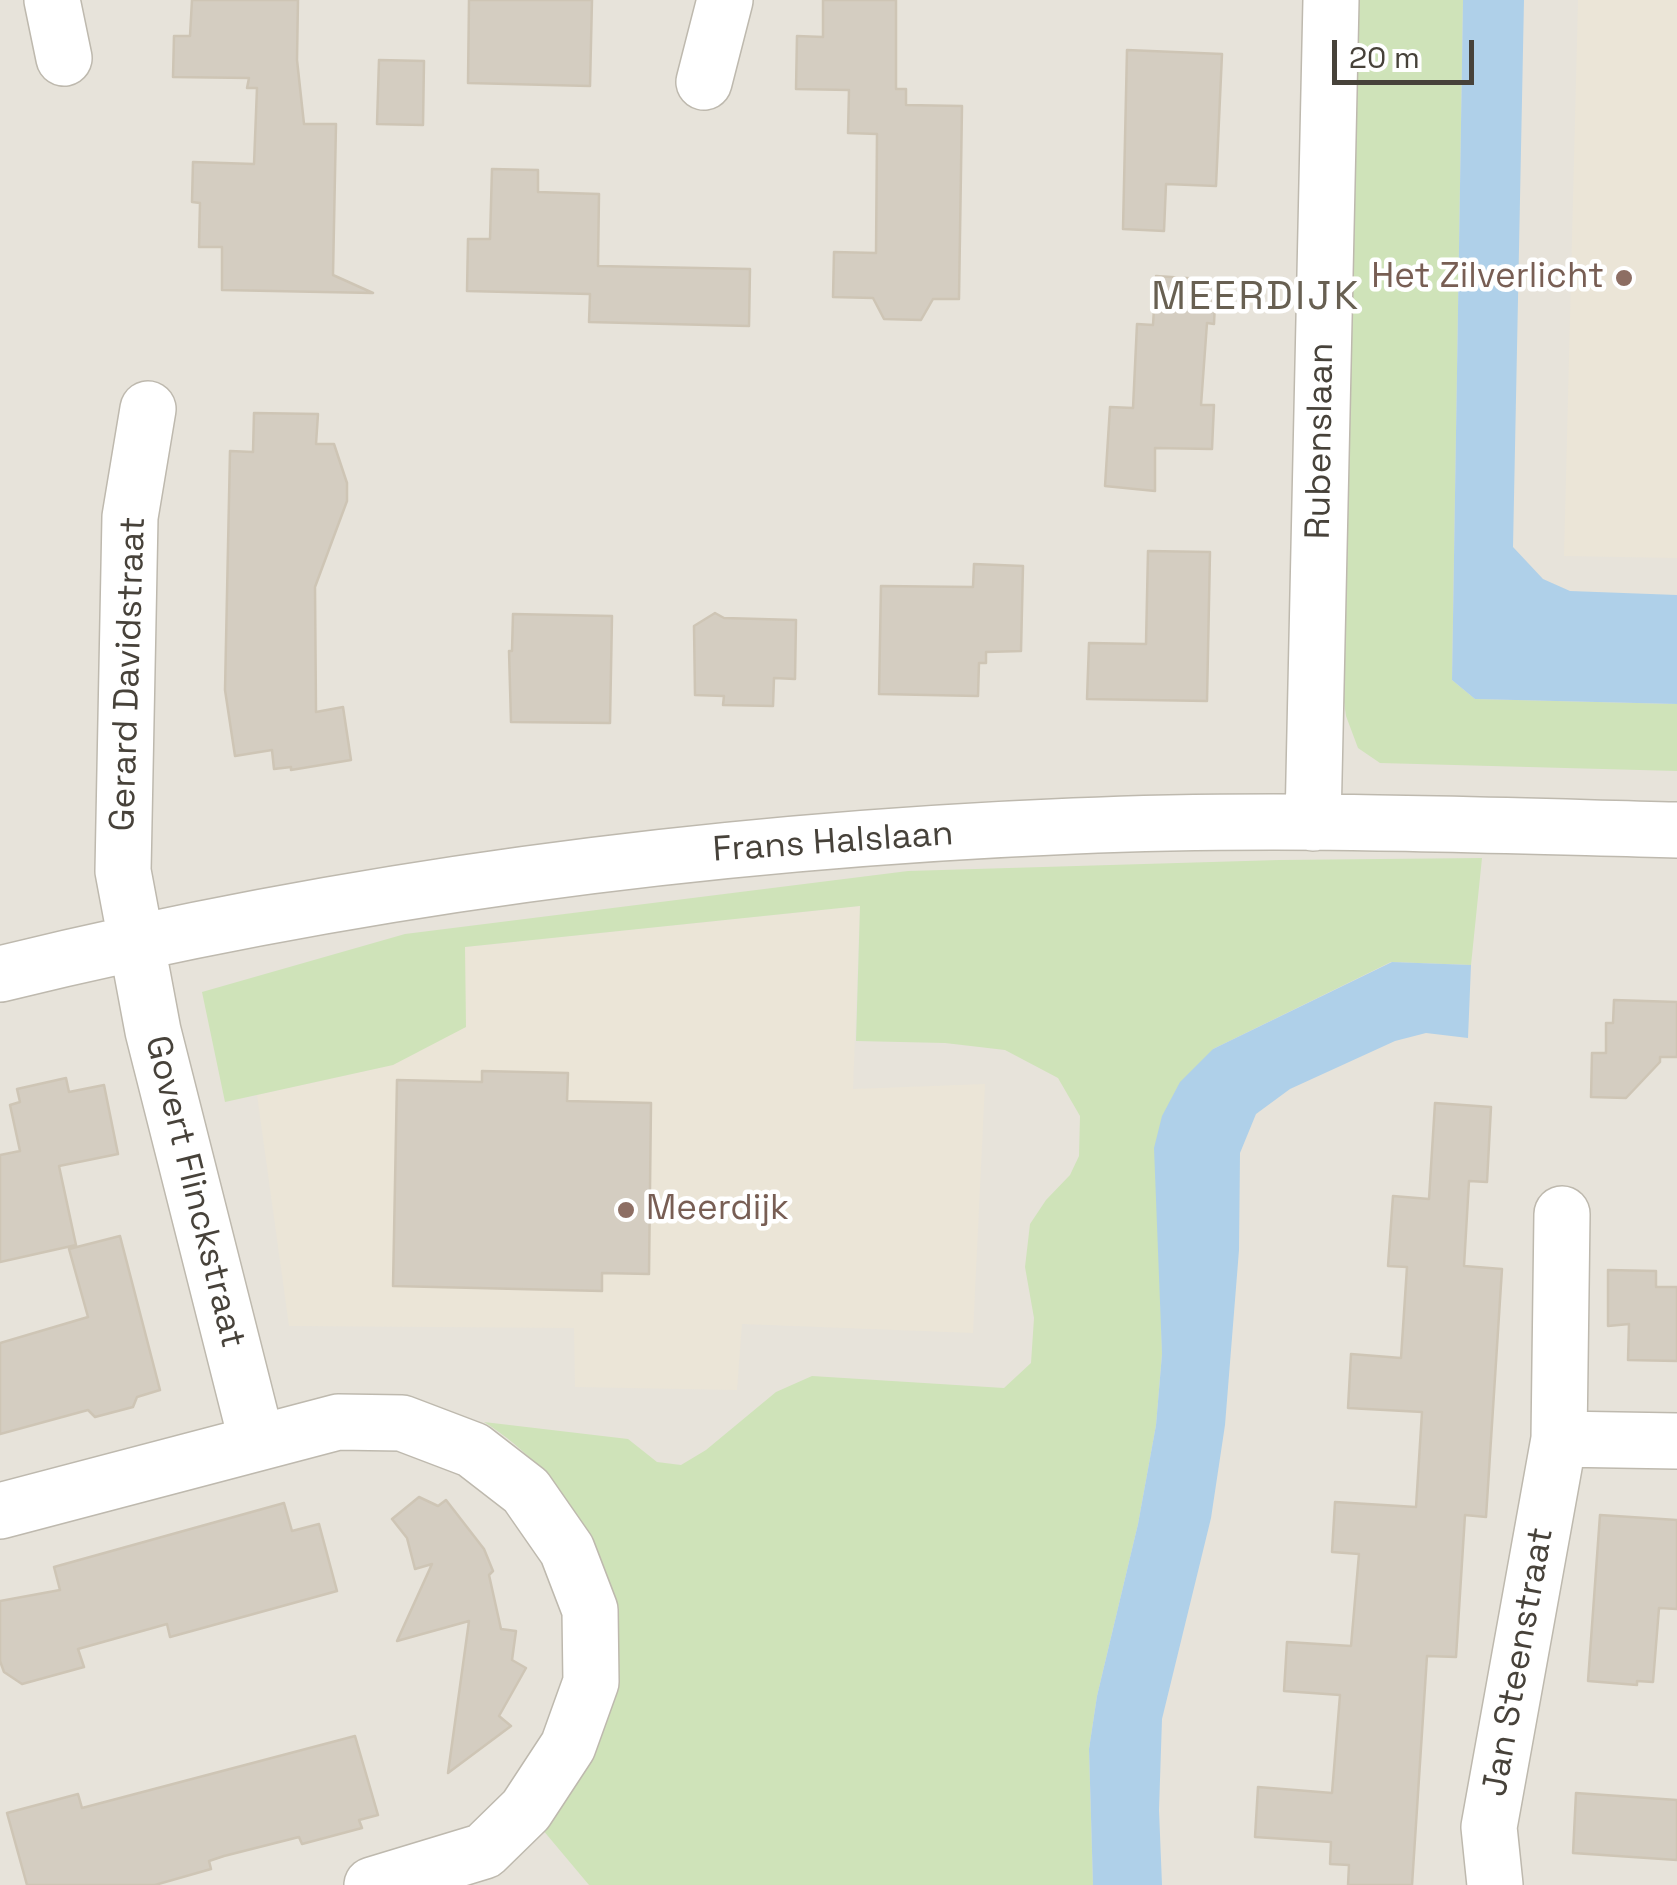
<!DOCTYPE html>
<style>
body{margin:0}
#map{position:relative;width:1677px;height:1885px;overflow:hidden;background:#f4f1eb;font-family:"Space Grotesk",sans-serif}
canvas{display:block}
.scale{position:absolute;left:1332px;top:40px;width:142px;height:45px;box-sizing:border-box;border:5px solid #47423a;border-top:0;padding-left:12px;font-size:30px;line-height:35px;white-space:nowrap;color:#47423a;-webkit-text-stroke:8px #fff;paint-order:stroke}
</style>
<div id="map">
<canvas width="1677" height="1885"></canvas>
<div class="scale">20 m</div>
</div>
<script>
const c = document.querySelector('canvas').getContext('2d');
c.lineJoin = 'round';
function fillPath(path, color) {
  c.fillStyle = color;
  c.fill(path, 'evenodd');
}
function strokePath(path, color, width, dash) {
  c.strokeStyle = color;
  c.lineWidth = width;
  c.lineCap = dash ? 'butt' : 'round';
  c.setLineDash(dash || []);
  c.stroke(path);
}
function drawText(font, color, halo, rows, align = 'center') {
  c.font = font + ' "Space Grotesk",sans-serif';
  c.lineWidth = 9;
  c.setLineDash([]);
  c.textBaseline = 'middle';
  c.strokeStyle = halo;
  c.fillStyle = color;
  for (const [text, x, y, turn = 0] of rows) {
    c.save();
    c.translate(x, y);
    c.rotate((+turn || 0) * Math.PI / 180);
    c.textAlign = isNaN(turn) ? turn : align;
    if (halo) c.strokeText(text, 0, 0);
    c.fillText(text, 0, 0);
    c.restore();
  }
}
const residential = new Path2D(`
 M 0,0 L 1677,0 L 1677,1885 L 0,1885 Z`);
const education = new Path2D(`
 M 1578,0 L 1677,0 L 1677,558 L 1564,556 Z
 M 860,906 L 853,1089 L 985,1084 L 973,1333 L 742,1324 L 737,1390 L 575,1387 L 574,1328 L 289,1326 L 257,1095 L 392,1065 L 465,947 Z`);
const green = new Path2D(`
 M 1351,0 L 1463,0 L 1452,680 L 1475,699 L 1677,704 L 1677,771 L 1380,763 L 1358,748 L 1346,716 L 1339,667 Z
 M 1482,858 L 1471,965 L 1391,962 L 1213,1049 L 1160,1277 L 1162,1354 L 1156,1425 L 1138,1524 L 1097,1696 L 1089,1749 L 1093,1885 L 589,1885 L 537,1823 L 550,1808 L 583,1527 C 557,1483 528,1450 484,1422 L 628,1439 L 657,1462 L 681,1465 L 706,1450 L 776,1392 L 812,1376 L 1004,1388 L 1031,1363 L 1034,1318 L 1025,1267 L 1030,1224 L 1046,1200 L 1070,1175 L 1079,1156 L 1080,1116 L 1058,1078 L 1005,1050 L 945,1043 L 856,1041 L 860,906 L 465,947 L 466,1027 L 393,1065 L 225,1102 L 202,992 L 405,934 L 908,871 L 1279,860 Z`);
const water = new Path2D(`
 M 1463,0 L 1524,0 L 1513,547 L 1543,579 L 1570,591 L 1677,595 L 1677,704 L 1475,699 L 1452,680 Z
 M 1392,962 L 1471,965 L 1468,1038 L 1426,1033 L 1395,1041 L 1290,1089 L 1256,1114 L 1240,1153 L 1239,1250 L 1225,1425 L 1211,1518 L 1162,1719 L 1159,1810 L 1162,1885 L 1093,1885 L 1089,1749 L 1097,1696 L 1138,1524 L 1156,1425 L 1162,1354 L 1154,1148 L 1162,1116 L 1180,1082 L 1213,1049 Z`);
const building = new Path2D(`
 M 192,0 L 298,0 L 297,60 L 304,124 L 336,124 L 333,275 L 373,293 L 222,290 L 222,247 L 199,247 L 200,203 L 192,202 L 193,162 L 254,164 L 257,88 L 247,88 L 249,78 L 173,77 L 174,36 L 190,36 Z
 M 469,0 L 592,0 L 590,86 L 468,83 Z
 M 823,0 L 896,0 L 896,89 L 906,89 L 906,105 L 962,106 L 959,299 L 933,299 L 921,320 L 884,319 L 873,298 L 833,297 L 834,252 L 876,253 L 877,134 L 848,133 L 849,90 L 796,89 L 797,36 L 823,37 Z
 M 1127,50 L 1222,54 L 1216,186 L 1166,184 L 1164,231 L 1123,229 Z
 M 379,60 L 424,61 L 423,125 L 377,124 Z
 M 492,169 L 538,170 L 538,192 L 599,194 L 598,266 L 750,269 L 749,326 L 589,322 L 590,294 L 467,291 L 468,239 L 490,239 Z
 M 1156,276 L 1216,280 L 1214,324 L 1207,323 L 1201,405 L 1214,405 L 1212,449 L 1155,448 L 1155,491 L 1105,486 L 1110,407 L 1133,408 L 1137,324 L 1153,325 Z
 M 254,413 L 318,414 L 316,444 L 334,444 L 347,483 L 347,501 L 315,587 L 316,712 L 343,707 L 351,760 L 291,770 L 291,767 L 274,769 L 272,750 L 235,756 L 225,690 L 230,451 L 253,452 Z
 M 1148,551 L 1210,552 L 1207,701 L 1087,699 L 1089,643 L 1146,644 Z
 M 974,564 L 1023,566 L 1021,651 L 986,652 L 986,663 L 979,663 L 978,696 L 879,694 L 881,586 L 973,587 Z
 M 715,613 L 724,618 L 796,620 L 795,679 L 774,678 L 773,706 L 723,705 L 724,696 L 695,695 L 694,626 Z
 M 513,614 L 612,616 L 610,723 L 511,722 L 509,651 L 512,651 Z
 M 1614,1000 L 1677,1002 L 1677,1057 L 1660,1057 L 1660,1062 L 1626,1098 L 1591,1097 L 1592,1053 L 1606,1053 L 1606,1023 L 1613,1023 Z
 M 482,1071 L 568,1073 L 567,1101 L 651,1103 L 649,1274 L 602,1273 L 602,1291 L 393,1286 L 397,1080 L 482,1082 Z
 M 66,1078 L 69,1092 L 104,1085 L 118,1154 L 59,1166 L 76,1245 L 0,1262 L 0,1155 L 20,1151 L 10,1105 L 20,1102 L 17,1089 Z
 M 1435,1103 L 1491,1107 L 1487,1182 L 1469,1181 L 1464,1266 L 1502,1269 L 1486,1517 L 1465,1515 L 1456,1657 L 1427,1656 L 1412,1885 L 1348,1885 L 1349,1865 L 1330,1864 L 1331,1842 L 1255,1837 L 1258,1787 L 1332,1793 L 1340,1695 L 1284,1691 L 1287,1642 L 1351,1646 L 1359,1554 L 1332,1552 L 1335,1502 L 1416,1507 L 1422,1412 L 1348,1408 L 1351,1354 L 1401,1358 L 1407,1267 L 1388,1266 L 1393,1196 L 1429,1199 Z
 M 120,1236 L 160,1390 L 137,1397 L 133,1407 L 95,1417 L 88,1410 L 0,1434 L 0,1343 L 88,1317 L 69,1249 Z
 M 1608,1270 L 1656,1271 L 1656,1287 L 1677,1287 L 1677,1361 L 1628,1360 L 1629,1324 L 1608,1326 Z
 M 419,1497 L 438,1506 L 446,1500 L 484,1549 L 493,1571 L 489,1575 L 501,1629 L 516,1631 L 512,1660 L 526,1668 L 499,1716 L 511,1726 L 448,1773 L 469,1621 L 397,1641 L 432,1564 L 415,1569 L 407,1538 L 392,1519 Z
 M 284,1503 L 292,1531 L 319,1524 L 337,1591 L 170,1637 L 167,1624 L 78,1649 L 84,1667 L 22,1684 L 4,1672 L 0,1661 L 0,1601 L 60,1590 L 54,1567 Z
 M 1600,1515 L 1677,1520 L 1677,1609 L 1659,1608 L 1653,1682 L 1637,1681 L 1637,1685 L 1588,1681 Z
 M 355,1736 L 378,1815 L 359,1820 L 362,1828 L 302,1844 L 299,1837 L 224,1856 L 209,1861 L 211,1869 L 155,1885 L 27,1885 L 7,1813 L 78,1794 L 82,1808 Z
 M 1576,1793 L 1677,1800 L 1677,1860 L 1573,1853 Z`);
const minor = new Path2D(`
 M 52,0 L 64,58
 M 704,82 L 725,0
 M 148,409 L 130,517 L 123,871 L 153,1031 L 257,1442
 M 1313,823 L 1331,0
 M 0,974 C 351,888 713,841 1074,826 C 1275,817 1476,825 1677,830
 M 1559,1439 L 1677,1441
 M 0,1511 L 338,1422 L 402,1423 L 473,1450 L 526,1491 L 567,1550 L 590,1610 L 591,1682 L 568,1746 L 526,1810 L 484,1851 L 372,1885
 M 1495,1885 L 1489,1827 L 1559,1439 L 1562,1214`);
const markers = [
 [1624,278,10,"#8d6e63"],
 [626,1210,10,"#8d6e63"]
];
const educationNames = [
 ["Het Zilverlicht",1604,278],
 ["Meerdijk",646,1210,"left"]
];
const streetNames = [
 ["Rubenslaan",1321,441,-89],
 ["Gerard Davidstraat",129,674,-88],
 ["Frans Halslaan",833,843,-4],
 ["Govert Flinckstraat",194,1192,76],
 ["Jan Steenstraat",1519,1662,-80]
];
const quarterNames = [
 ["MEERDIJK",1256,298]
];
fillPath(residential, '#e7e3da');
fillPath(education, '#ebe5d7');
fillPath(green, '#cfe3b9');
fillPath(water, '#afd0e9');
fillPath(building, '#d4cdc1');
strokePath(building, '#cec5b5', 2.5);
strokePath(minor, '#beb9ae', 58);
strokePath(minor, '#fff', 55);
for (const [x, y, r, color] of markers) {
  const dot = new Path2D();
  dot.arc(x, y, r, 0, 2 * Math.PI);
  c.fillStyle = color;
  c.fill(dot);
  strokePath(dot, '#fff', 4);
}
drawText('35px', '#785e54', '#fff', educationNames, 'right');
drawText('35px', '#47423a', '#fff', streetNames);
c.letterSpacing = '2.5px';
drawText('40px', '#686052', '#fff', quarterNames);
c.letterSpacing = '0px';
</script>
